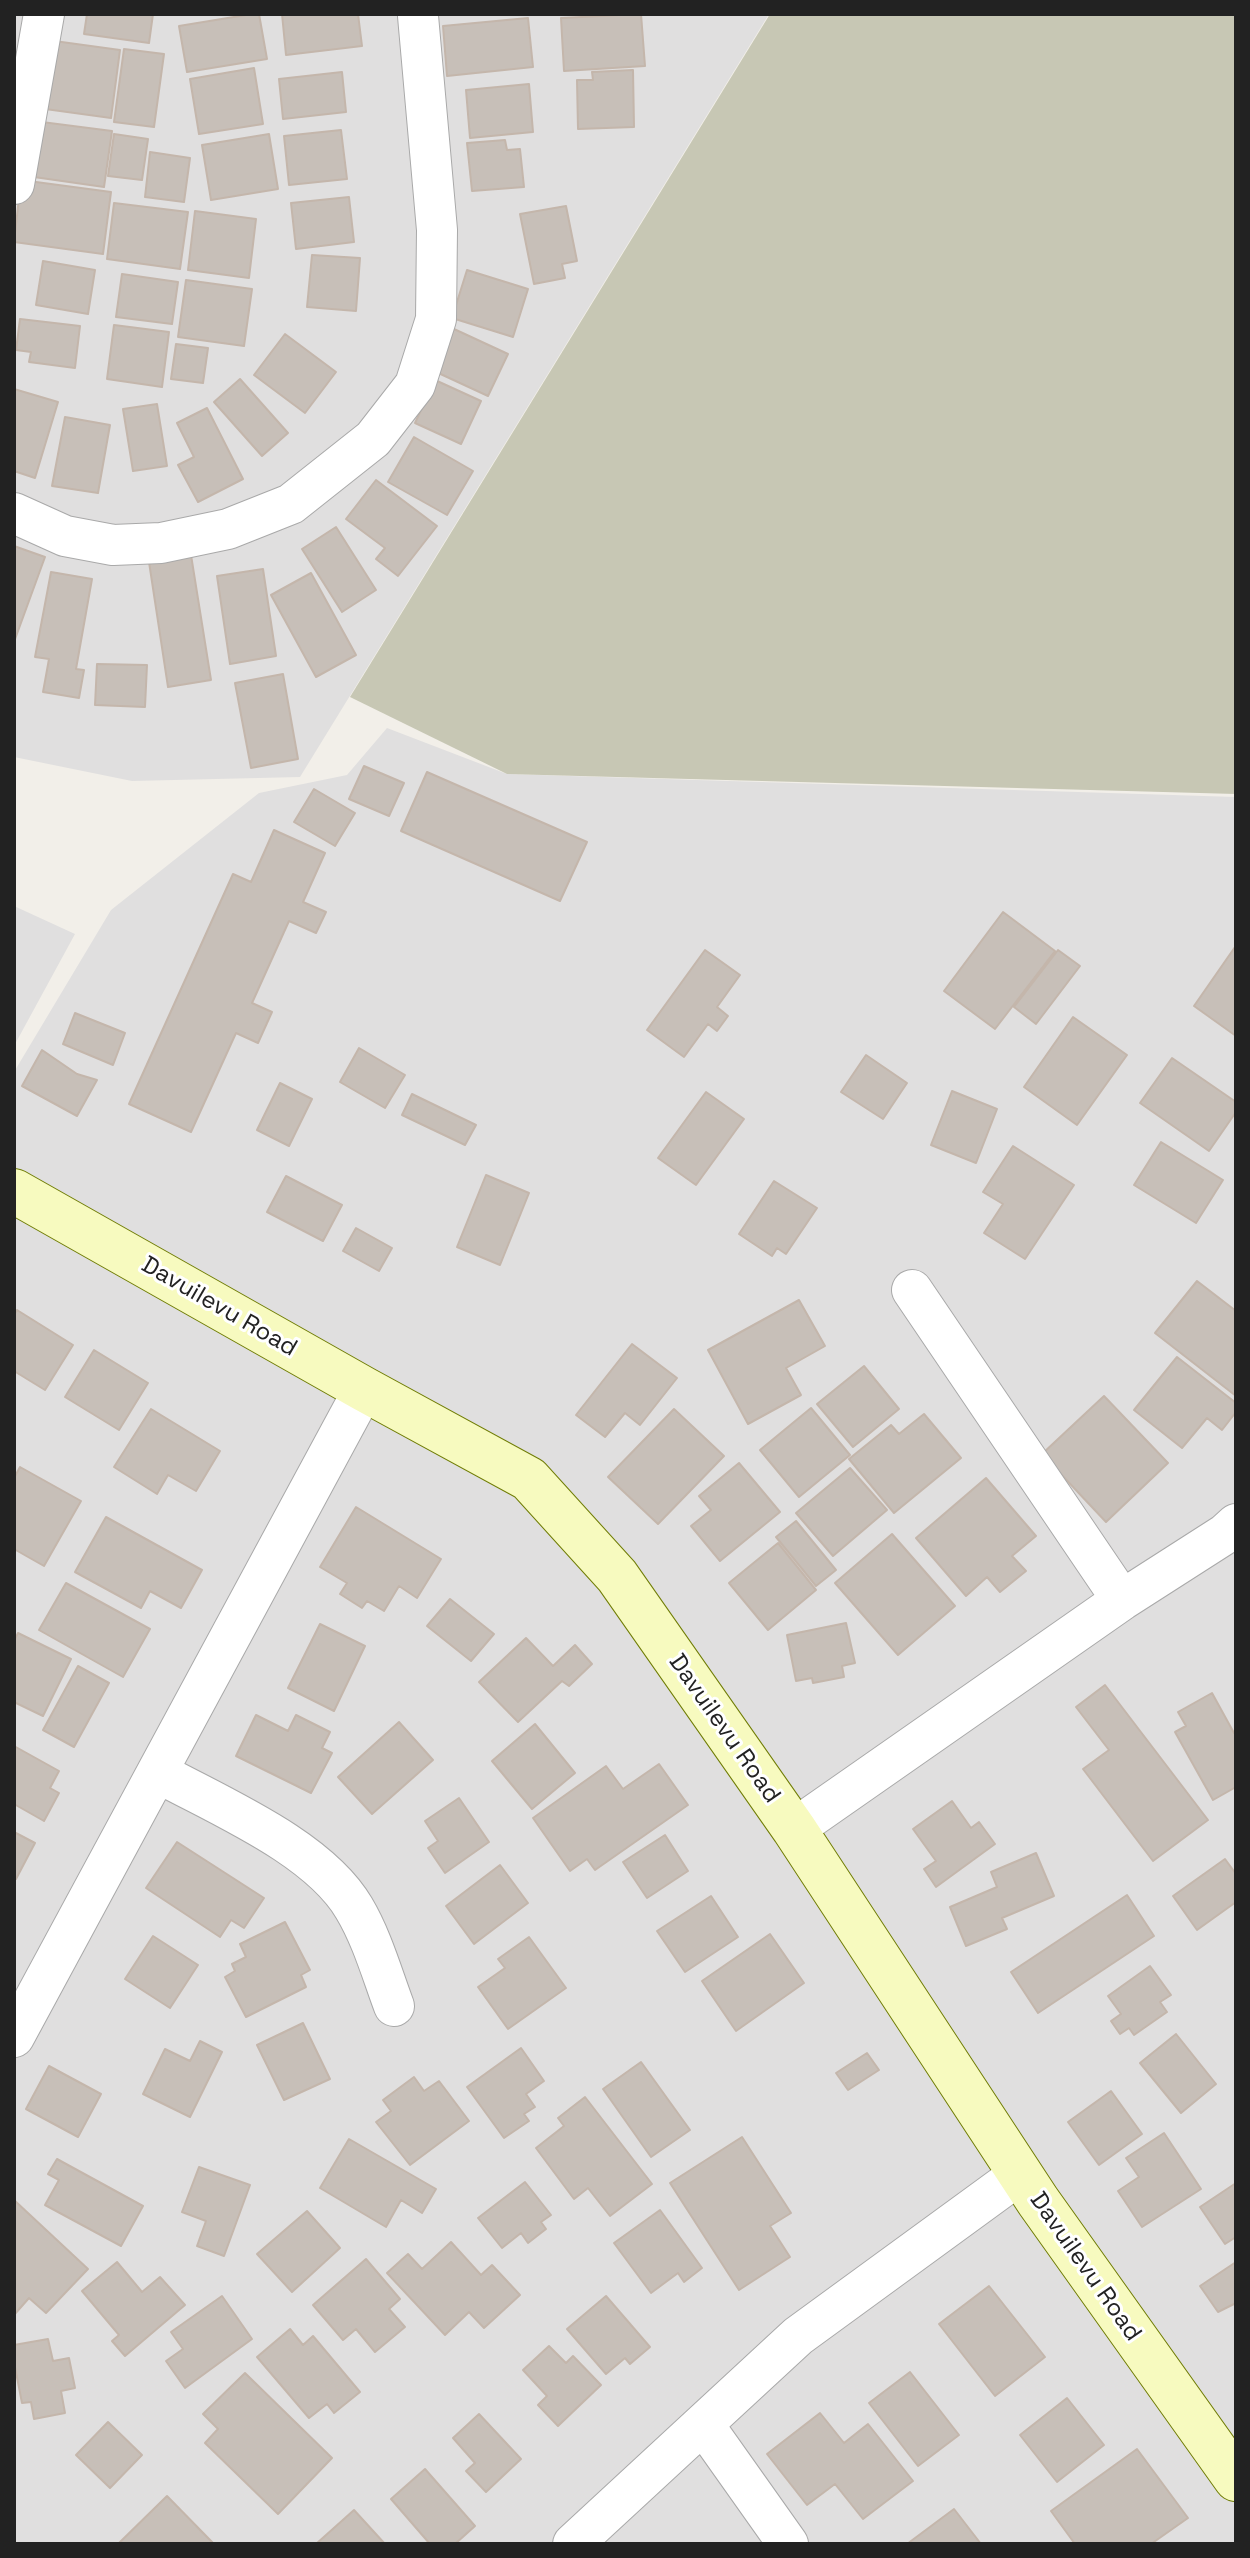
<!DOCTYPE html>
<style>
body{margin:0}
#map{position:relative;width:1250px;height:2558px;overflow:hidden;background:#f2efe9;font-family:"Space Grotesk",sans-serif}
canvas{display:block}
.frame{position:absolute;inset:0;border:16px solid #222;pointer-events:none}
</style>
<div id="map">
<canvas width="1250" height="2558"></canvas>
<div class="frame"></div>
</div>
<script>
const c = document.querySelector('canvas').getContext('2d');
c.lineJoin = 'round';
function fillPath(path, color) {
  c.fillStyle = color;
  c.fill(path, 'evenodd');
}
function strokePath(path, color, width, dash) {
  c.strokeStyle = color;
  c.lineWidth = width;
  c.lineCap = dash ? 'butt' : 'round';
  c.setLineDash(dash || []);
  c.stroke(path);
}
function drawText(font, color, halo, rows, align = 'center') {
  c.font = font + ' "Space Grotesk",sans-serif';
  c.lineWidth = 6;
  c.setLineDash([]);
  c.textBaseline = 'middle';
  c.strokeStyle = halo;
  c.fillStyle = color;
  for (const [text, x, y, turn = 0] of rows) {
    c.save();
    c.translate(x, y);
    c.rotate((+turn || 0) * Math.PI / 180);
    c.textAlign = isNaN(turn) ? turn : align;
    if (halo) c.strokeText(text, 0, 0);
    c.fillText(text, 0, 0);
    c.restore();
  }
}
const residential = new Path2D(`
 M 14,14 L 769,14 L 300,777 L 132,781 L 14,757 Z
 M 387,728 L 507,774 L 1236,797 L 1236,2544 L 14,2544 L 14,1072 L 111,910 L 259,793 L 347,775 Z
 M 14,906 L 75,934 L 14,1046 Z`);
const construction = new Path2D(`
 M 770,14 L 1236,14 L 1236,794 L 507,774 L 350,697 Z`);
const building = new Path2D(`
 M 87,14 L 153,14 L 149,43 L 84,34 Z
 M 252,14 L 259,14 L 267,59 L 187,72 L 179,26 Z
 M 282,14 L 358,14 L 362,46 L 286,55 Z
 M 641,14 L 645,66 L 564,71 L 561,18 Z
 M 528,18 L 533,67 L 447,76 L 443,26 Z
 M 47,40 L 120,50 L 111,118 L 38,108 Z
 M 124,49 L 164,54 L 154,127 L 114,122 Z
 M 254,68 L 263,124 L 199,134 L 190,79 Z
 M 633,70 L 634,127 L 578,129 L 577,80 L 593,80 L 592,72 Z
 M 342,72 L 346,112 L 283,119 L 279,79 Z
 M 529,84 L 533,132 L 470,138 L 466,90 Z
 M 34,121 L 112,131 L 104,187 L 27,176 Z
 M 341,130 L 347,179 L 289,185 L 284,136 Z
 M 114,134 L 148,139 L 142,180 L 108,176 Z
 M 269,134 L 278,189 L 211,200 L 202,145 Z
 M 505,140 L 507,150 L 520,149 L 524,187 L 472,191 L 467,143 Z
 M 150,152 L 190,158 L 184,202 L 145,197 Z
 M 21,180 L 111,192 L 103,254 L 14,242 Z
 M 349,197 L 354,242 L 296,249 L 291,203 Z
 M 114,203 L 188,212 L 180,269 L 107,259 Z
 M 566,206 L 577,261 L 562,264 L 565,278 L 534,284 L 520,214 Z
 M 195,211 L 256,219 L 249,278 L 188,270 Z
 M 312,255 L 360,258 L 356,311 L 307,307 Z
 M 43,261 L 95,270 L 88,314 L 36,305 Z
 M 467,270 L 528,289 L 513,337 L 452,318 Z
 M 122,274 L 178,282 L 172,324 L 116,317 Z
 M 186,280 L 252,289 L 244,346 L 178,337 Z
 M 20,319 L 80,326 L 75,368 L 29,362 L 31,352 L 16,350 Z
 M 114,325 L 169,332 L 162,387 L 107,379 Z
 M 454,329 L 508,354 L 488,396 L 434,371 Z
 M 285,334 L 336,372 L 305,413 L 254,375 Z
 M 176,344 L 208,348 L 203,383 L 171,379 Z
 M 240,379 L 288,433 L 262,456 L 214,402 Z
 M 435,380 L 481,401 L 461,444 L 415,423 Z
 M 14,389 L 58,402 L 35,478 L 14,471 Z
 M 157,404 L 167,466 L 133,471 L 123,409 Z
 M 207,408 L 243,479 L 198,502 L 178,465 L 194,457 L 177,423 Z
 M 65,417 L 110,425 L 98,493 L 52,486 Z
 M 414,437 L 473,471 L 447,515 L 388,482 Z
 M 376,480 L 437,526 L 398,576 L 376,559 L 385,548 L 346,519 Z
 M 336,527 L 376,590 L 342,612 L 302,549 Z
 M 14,546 L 45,557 L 14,642 Z
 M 191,555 L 211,680 L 168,687 L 149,562 Z
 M 263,569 L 276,656 L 230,664 L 217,576 Z
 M 51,572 L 92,579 L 76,669 L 84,670 L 79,698 L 43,692 L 49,659 L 35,657 Z
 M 311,573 L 356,655 L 316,677 L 271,595 Z
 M 97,664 L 147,665 L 145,707 L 95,705 Z
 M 283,674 L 298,759 L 251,768 L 235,683 Z
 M 364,766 L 404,783 L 389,816 L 349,799 Z
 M 427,772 L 587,842 L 560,901 L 401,831 Z
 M 314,789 L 355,813 L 335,846 L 294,822 Z
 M 274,830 L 325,853 L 303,902 L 326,912 L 316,933 L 289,921 L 252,1003 L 272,1012 L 258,1043 L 236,1033 L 191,1132 L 129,1104 L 233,874 L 251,882 Z
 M 1003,912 L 1055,951 L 995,1029 L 944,991 Z
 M 1235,947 L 1236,948 L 1236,1036 L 1194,1006 Z
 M 705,950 L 740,975 L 717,1007 L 728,1016 L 717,1031 L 708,1024 L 684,1057 L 647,1030 Z
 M 1058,950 L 1080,966 L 1036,1024 L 1014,1007 Z
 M 75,1013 L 125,1033 L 113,1065 L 63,1044 Z
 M 1073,1017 L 1127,1055 L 1077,1125 L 1024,1087 Z
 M 359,1048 L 405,1075 L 385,1108 L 340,1082 Z
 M 42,1050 L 77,1074 L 97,1080 L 77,1116 L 22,1086 Z
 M 866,1055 L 907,1083 L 883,1119 L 841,1092 Z
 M 1172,1058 L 1236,1102 L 1236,1112 L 1209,1151 L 1140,1103 Z
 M 280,1083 L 312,1099 L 289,1146 L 257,1130 Z
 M 952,1091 L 997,1109 L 976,1163 L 931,1145 Z
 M 706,1092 L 744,1119 L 696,1185 L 658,1158 Z
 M 412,1094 L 476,1125 L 465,1145 L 402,1115 Z
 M 1161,1142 L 1223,1180 L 1196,1223 L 1134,1185 Z
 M 1013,1146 L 1074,1185 L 1025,1259 L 984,1233 L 1003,1204 L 983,1192 Z
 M 486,1175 L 529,1193 L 500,1265 L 457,1247 Z
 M 286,1176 L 342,1205 L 323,1241 L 267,1212 Z
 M 774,1181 L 817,1208 L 786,1254 L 777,1248 L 772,1256 L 739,1234 Z
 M 356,1228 L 392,1248 L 379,1271 L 343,1251 Z
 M 1197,1281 L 1236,1311 L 1236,1396 L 1155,1333 Z
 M 799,1300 L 825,1346 L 786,1368 L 801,1395 L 748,1424 L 708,1350 Z
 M 17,1310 L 73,1345 L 45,1390 L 14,1371 L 14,1315 Z
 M 632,1344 L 677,1378 L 640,1425 L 625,1413 L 605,1437 L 576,1415 Z
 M 94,1350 L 148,1383 L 119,1430 L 65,1397 Z
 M 1177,1357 L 1236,1403 L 1236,1412 L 1222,1430 L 1207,1418 L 1182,1448 L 1134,1410 Z
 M 864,1366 L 899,1409 L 853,1447 L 817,1404 Z
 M 1104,1396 L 1168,1463 L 1106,1522 L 1042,1454 Z
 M 811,1408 L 850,1455 L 799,1497 L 760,1450 Z
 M 151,1409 L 220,1451 L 196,1491 L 168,1475 L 157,1494 L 114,1467 Z
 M 674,1409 L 724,1456 L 658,1524 L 608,1477 Z
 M 924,1414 L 961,1458 L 894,1513 L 849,1459 L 891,1425 L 899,1434 Z
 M 739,1463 L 780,1512 L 720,1561 L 691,1526 L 711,1510 L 699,1496 Z
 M 20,1467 L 81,1501 L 44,1566 L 14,1549 L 14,1478 Z
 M 850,1468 L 887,1510 L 833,1556 L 796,1513 Z
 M 986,1478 L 1036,1536 L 1012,1556 L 1026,1571 L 1000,1592 L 987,1577 L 966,1596 L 916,1538 Z
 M 356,1507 L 441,1559 L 417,1598 L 399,1586 L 384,1611 L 367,1601 L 362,1608 L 340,1594 L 347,1583 L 320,1567 Z
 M 106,1517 L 202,1570 L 181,1608 L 150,1591 L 141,1608 L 75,1572 Z
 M 796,1521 L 836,1570 L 816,1586 L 776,1537 Z
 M 892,1534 L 955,1606 L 898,1655 L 835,1583 Z
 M 778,1543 L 816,1590 L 768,1630 L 729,1583 Z
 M 66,1583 L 150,1629 L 123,1677 L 39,1630 Z
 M 450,1599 L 494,1634 L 471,1661 L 427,1626 Z
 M 846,1623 L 855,1663 L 842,1666 L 844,1677 L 813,1683 L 812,1678 L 796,1681 L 787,1635 Z
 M 320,1624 L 365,1646 L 334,1711 L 288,1688 Z
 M 18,1633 L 71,1659 L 43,1716 L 14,1702 L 14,1641 Z
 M 526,1638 L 553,1666 L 575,1645 L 592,1664 L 569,1686 L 562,1681 L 518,1722 L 479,1682 Z
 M 78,1666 L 109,1683 L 74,1747 L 43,1730 Z
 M 1105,1685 L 1208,1820 L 1153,1861 L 1083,1769 L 1109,1750 L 1076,1707 Z
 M 1212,1693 L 1234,1733 L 1236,1731 L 1236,1787 L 1213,1800 L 1175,1732 L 1186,1726 L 1178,1712 Z
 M 256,1715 L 288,1731 L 296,1715 L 330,1732 L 322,1748 L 332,1753 L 311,1793 L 236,1756 Z
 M 399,1722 L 433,1760 L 372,1814 L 338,1777 Z
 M 535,1724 L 575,1773 L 532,1809 L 492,1761 Z
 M 14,1746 L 59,1771 L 50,1788 L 59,1793 L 44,1821 L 14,1804 Z
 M 659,1764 L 688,1805 L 595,1870 L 587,1859 L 570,1871 L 533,1818 L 606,1766 L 623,1789 Z
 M 459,1798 L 489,1842 L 445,1873 L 428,1848 L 438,1841 L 425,1821 Z
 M 952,1801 L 971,1828 L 979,1822 L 995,1844 L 936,1887 L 924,1869 L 936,1861 L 913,1829 Z
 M 14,1832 L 35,1843 L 16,1879 L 14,1878 Z
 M 665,1835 L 688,1871 L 647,1898 L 623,1862 Z
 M 177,1842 L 264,1898 L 244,1928 L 231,1920 L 220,1937 L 146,1888 Z
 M 1036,1853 L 1054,1896 L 1002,1918 L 1007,1929 L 966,1946 L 950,1907 L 997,1887 L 991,1872 Z
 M 1225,1859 L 1236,1874 L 1236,1902 L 1197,1930 L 1173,1896 Z
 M 500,1865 L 528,1903 L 474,1944 L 446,1906 Z
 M 1127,1895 L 1154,1936 L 1038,2013 L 1011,1972 Z
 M 711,1896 L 738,1937 L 685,1972 L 657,1931 Z
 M 285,1922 L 310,1970 L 301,1975 L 306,1987 L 246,2017 L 225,1977 L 235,1971 L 232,1964 L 246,1957 L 240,1944 Z
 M 770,1934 L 804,1983 L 736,2031 L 702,1981 Z
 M 153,1936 L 198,1965 L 170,2008 L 125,1979 Z
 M 529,1937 L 566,1988 L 508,2029 L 478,1987 L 505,1968 L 498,1959 Z
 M 1150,1966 L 1171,1995 L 1160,2002 L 1167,2012 L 1134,2035 L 1129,2028 L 1120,2034 L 1111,2021 L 1121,2014 L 1108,1996 Z
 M 303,2023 L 330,2079 L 284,2100 L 257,2045 Z
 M 1176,2034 L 1216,2084 L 1181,2113 L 1140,2063 Z
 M 200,2041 L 222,2052 L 190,2117 L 143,2094 L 165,2049 L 190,2061 Z
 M 521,2048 L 544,2081 L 526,2094 L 535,2107 L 524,2114 L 529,2121 L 504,2138 L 467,2087 Z
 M 867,2053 L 879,2070 L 848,2090 L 836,2073 Z
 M 641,2062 L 690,2130 L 651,2157 L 603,2089 Z
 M 49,2066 L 101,2094 L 78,2137 L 26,2109 Z
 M 414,2077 L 424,2091 L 439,2081 L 469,2121 L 410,2165 L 376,2122 L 391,2111 L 383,2100 Z
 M 1111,2091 L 1142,2134 L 1099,2165 L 1068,2122 Z
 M 585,2097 L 652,2184 L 610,2216 L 588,2188 L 574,2199 L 536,2148 L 564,2126 L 558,2118 Z
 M 1164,2133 L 1201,2189 L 1142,2227 L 1118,2191 L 1139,2177 L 1126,2158 Z
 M 742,2137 L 791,2213 L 770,2226 L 790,2257 L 739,2290 L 670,2183 Z
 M 349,2139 L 436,2189 L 422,2213 L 401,2200 L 386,2227 L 320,2188 Z
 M 57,2159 L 143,2206 L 121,2246 L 45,2205 L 59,2180 L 48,2174 Z
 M 199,2167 L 250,2185 L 224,2256 L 197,2246 L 206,2221 L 182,2212 Z
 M 525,2182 L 551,2215 L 541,2222 L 546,2229 L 528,2243 L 521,2233 L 502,2248 L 478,2218 Z
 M 1236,2183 L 1236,2237 L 1225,2244 L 1200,2207 Z
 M 14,2200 L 88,2269 L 46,2313 L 29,2298 L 14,2315 Z
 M 660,2210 L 702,2268 L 684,2282 L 678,2273 L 651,2293 L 614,2243 Z
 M 307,2211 L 340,2248 L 292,2292 L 257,2254 Z
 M 451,2242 L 481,2275 L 492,2265 L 520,2295 L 484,2328 L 469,2312 L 445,2335 L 387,2273 L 408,2254 L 422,2269 Z
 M 366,2259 L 400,2299 L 389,2309 L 405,2327 L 375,2352 L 356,2329 L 343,2340 L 313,2305 Z
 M 117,2262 L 142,2292 L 160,2277 L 185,2305 L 125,2356 L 112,2341 L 119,2335 L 82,2291 Z
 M 1236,2262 L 1236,2303 L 1218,2312 L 1200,2286 Z
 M 989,2286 L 1045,2357 L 995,2396 L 939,2324 Z
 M 222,2296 L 252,2339 L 185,2388 L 166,2361 L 183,2349 L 171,2332 Z
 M 606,2296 L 650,2347 L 630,2364 L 625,2358 L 606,2374 L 567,2329 Z
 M 290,2329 L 303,2345 L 313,2336 L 360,2392 L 334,2413 L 327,2404 L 309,2418 L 257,2357 Z
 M 48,2339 L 53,2361 L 69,2358 L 75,2388 L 61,2391 L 65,2413 L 34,2419 L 31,2402 L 22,2403 L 14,2362 L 14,2345 Z
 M 549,2346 L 566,2363 L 573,2356 L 601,2385 L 558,2426 L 538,2405 L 547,2396 L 523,2370 Z
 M 910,2372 L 959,2435 L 918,2466 L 869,2403 Z
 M 245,2373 L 332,2458 L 278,2514 L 205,2443 L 218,2429 L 203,2414 Z
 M 1067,2398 L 1104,2445 L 1057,2482 L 1020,2435 Z
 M 820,2413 L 844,2443 L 868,2424 L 913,2481 L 863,2519 L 835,2484 L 807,2505 L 767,2454 Z
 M 479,2414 L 521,2459 L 486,2492 L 466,2471 L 475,2463 L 453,2438 Z
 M 108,2422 L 142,2455 L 110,2488 L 76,2455 Z
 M 1137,2449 L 1188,2518 L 1151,2544 L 1075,2544 L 1051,2511 Z
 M 425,2469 L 475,2526 L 455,2544 L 430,2544 L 391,2499 Z
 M 167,2496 L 213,2543 L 118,2544 Z
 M 954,2509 L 981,2544 L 907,2544 Z
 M 354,2510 L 385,2544 L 316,2544 Z`);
const street = new Path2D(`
 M 14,184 L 44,14
 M 14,513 L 65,536 L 113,545 L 161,543 L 228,529 L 291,504 L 373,439 L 415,385 L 436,319 L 437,230 L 418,16
 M 912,1290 L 1122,1600
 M 157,1772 C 219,1806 318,1847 354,1908 C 372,1938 382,1974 394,2006
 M 794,1829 L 1122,1600 L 1225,1534 L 1236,1524
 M 14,2037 L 364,1389
 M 703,2424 L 788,2544
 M 573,2544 L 798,2336 L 1020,2174`);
const secondary = new Path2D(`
 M 14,1191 L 364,1389 L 529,1479 L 617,1576 L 794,1829 L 1038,2201 L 1236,2479`);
const streetNames = [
 ["Davuilevu Road",219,1307,30],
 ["Davuilevu Road",724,1729,55],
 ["Davuilevu Road",1085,2267,55]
];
fillPath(residential, '#e0dfdf');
fillPath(construction, '#c7c7b4');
fillPath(building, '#c7bfb8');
strokePath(building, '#c4b6ab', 2);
strokePath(street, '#a9a9a9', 42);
strokePath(secondary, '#707d05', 46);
strokePath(street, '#fff', 40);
strokePath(secondary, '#f7fabf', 44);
drawText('24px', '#222', '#fff', streetNames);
</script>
